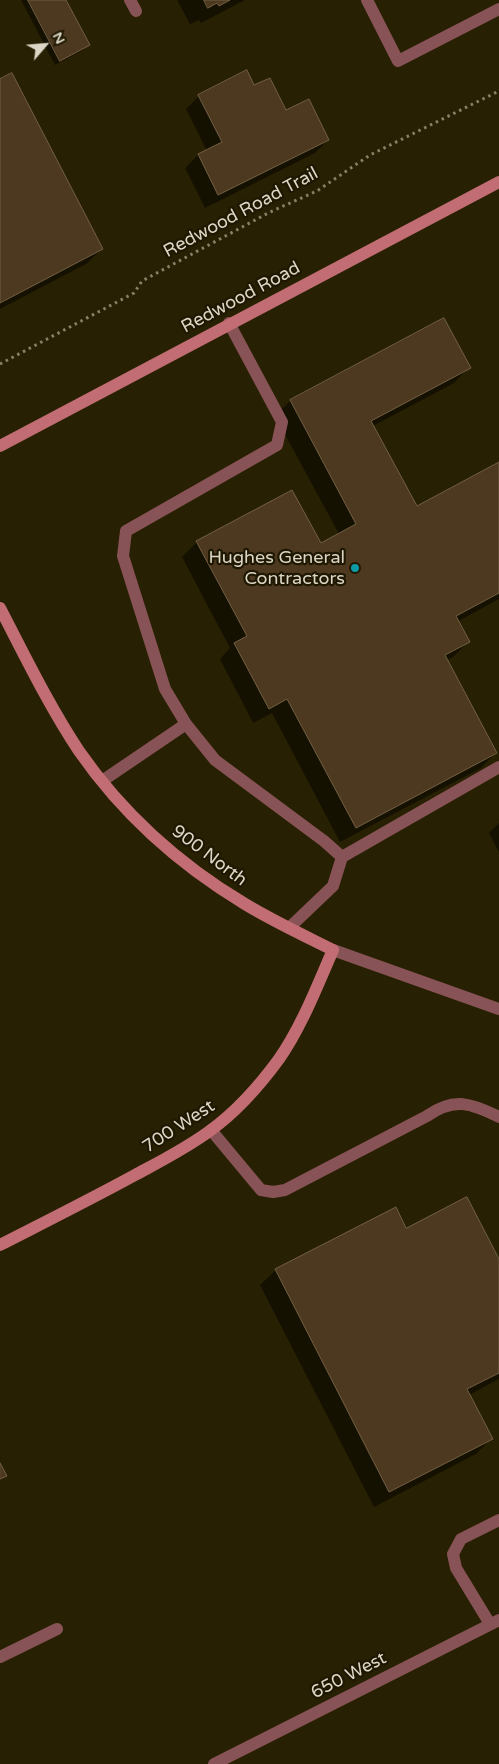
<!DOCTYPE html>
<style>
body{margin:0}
#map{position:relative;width:499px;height:1764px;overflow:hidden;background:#282002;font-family:"Varela Round",sans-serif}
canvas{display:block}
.north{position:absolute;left:20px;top:20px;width:50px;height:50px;-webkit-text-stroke:4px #1f1700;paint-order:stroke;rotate:63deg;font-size:14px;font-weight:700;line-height:20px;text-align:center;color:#dbd6c5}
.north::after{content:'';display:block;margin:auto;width:18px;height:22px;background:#dbd6c5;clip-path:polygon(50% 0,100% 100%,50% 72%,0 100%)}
</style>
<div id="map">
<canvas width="499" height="1764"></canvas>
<div class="north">N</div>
</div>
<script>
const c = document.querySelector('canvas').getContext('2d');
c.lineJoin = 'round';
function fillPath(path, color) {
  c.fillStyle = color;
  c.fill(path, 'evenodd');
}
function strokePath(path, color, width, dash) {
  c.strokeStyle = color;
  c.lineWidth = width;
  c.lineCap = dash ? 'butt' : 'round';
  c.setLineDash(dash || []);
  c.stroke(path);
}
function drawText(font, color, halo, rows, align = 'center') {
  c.font = font + ' "Varela Round",sans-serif';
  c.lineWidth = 4.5;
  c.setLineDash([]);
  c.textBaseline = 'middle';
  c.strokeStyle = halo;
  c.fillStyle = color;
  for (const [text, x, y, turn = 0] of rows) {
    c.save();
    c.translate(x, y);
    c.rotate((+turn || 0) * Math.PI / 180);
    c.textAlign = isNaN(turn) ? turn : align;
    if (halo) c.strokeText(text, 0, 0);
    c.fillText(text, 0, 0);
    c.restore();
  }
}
const shadow = new Path2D(`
 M 21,0 L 65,0 L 88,45 L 83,50 L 55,65 Z
 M 177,0 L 245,0 L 201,23 L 199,20 L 190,24 Z
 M 0,80 L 102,249 L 86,264 L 0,309 Z
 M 254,87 L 328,140 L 315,153 L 205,208 L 185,168 L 198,155 L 207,151 L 186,109 L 199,96 Z
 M 444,319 L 469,367 L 454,383 L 373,426 L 417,508 L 499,464 L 499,599 L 457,622 L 468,642 L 453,657 L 447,660 L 496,752 L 481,768 L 340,842 L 272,713 L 253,723 L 220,659 L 230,648 L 182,557 L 197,542 L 320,544 L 339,534 L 275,416 L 290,401 Z
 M 499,823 L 499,852 L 489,833 Z
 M 406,1230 L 499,1262 L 499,1379 L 469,1395 L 491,1439 L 476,1454 L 374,1507 L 260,1285 L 276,1270 Z`);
const building = new Path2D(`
 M 28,0 L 66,0 L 90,45 L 60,61 Z
 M 204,0 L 230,0 L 219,6 L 217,3 L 208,8 Z
 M 247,70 L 254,85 L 270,78 L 286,110 L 309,99 L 329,140 L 218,195 L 198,154 L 222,142 L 198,95 Z
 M 12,73 L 103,249 L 0,303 L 0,79 Z
 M 444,318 L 471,368 L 371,421 L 417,506 L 499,462 L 499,593 L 456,616 L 470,642 L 445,655 L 497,753 L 356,828 L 287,699 L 269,709 L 234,643 L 247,636 L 196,541 L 292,490 L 321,543 L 356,524 L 290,400 Z
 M 467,1197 L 499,1259 L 499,1373 L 467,1389 L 493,1439 L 389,1492 L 275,1269 L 396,1207 L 406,1228 Z
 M 0,1463 L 7,1476 L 0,1479 Z`);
const path = new Path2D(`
 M 0,364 L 134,293 L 142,281 L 270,212 L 317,191 L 370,155 L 499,91`);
const lane = new Path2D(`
 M 130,0 L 136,11
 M 367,0 L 398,61 L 499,9
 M 186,724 L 165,689 L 123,556 L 126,531 L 277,445 L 282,422 L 229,323
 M 102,781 L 186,724 L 215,760 L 324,841 L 342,857 L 333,886 L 289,928
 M 342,857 L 499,767
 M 211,1130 L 261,1190 L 273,1192 L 285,1190 L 427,1116 C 454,1097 471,1103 499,1117
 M 490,1624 L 456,1568 L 453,1554 L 461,1539 L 499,1520
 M 0,1657 L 57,1629`);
const street = new Path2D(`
 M 333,950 L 499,1009
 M 214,1764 L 499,1620`);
const secondary = new Path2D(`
 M 0,446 L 499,182
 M 0,608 C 25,656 49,706 79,751 C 122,813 180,865 245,904 C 273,921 303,935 333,950 C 317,986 302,1026 279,1059 C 260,1085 237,1111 211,1130 C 187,1148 161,1161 135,1175 C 91,1199 45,1222 0,1245`);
const markers = [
 [355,568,5,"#0f9aa8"]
];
const streetNames = [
 ["Redwood Road Trail",241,213,-28],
 ["Redwood Road",241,298,-28],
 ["900 North",209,856,37],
 ["700 West",179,1127,-33],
 ["650 West",349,1676,-27]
];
const poiNames = [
 ["Hughes General",345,558],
 ["Contractors",345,579]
];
fillPath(shadow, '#0007');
fillPath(building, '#4c391f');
strokePath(building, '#735f44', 1);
strokePath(path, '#87816a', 3, [2.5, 4]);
strokePath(lane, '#885356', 12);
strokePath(street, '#885356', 12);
strokePath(secondary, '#c26d73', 12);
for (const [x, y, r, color] of markers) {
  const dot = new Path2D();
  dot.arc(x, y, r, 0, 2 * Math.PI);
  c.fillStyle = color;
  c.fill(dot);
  strokePath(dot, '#1f1700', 2);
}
drawText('18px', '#dbd6c5', '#1f1700', streetNames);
drawText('18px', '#dbd6c5', '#1f1700', poiNames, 'right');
</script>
